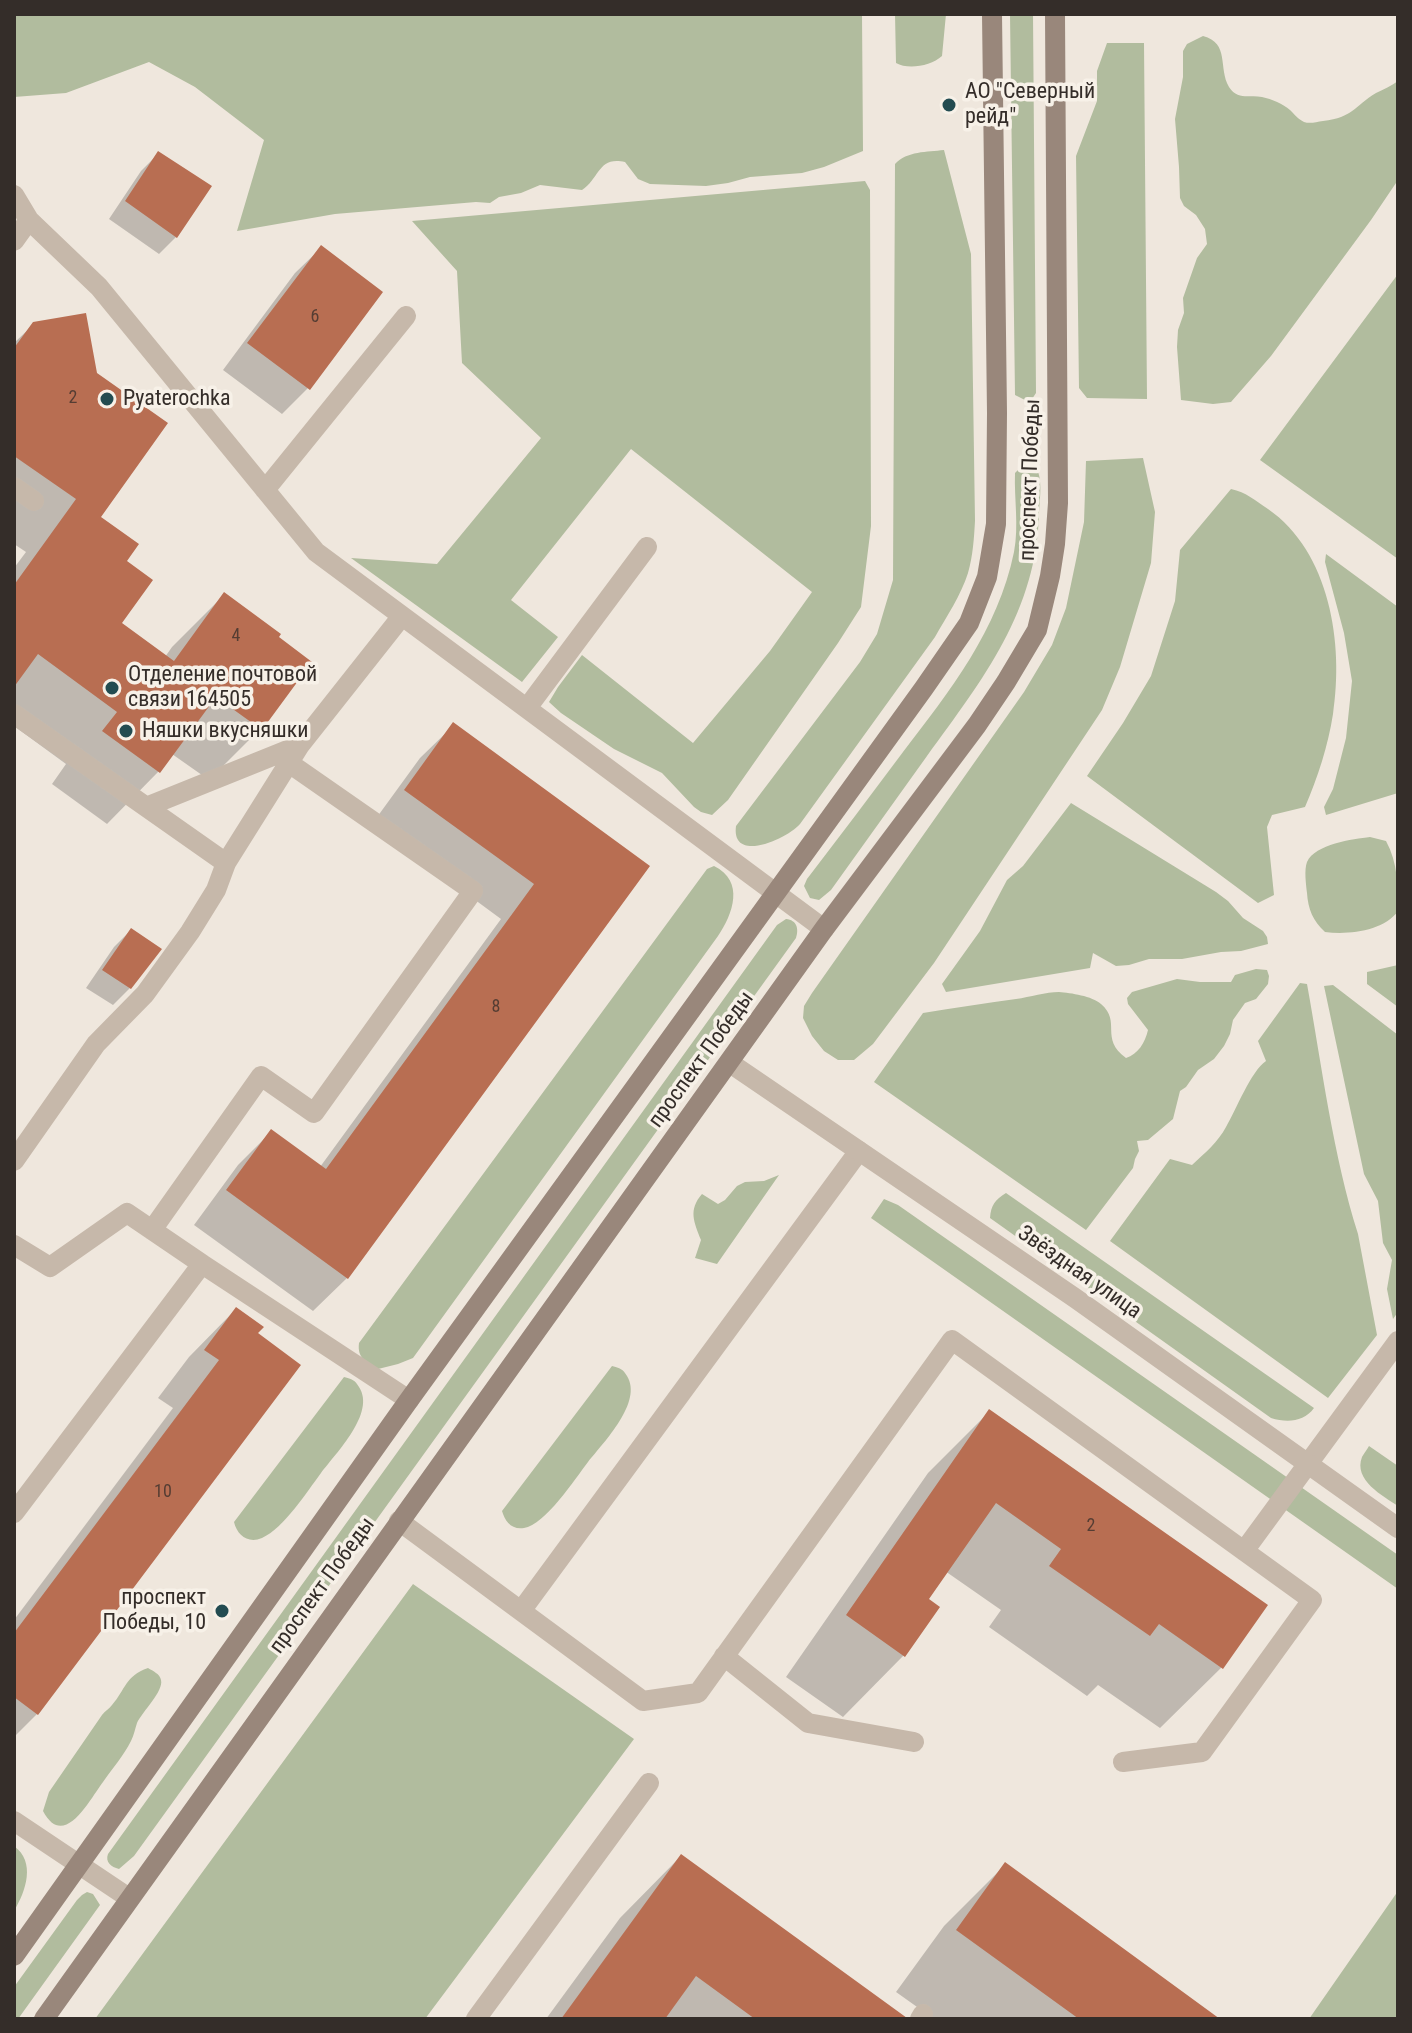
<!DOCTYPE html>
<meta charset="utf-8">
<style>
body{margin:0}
#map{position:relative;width:1412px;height:2033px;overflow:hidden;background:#efe7dd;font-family:"Roboto Condensed",sans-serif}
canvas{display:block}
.frame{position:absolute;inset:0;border:16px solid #342d29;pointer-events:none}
</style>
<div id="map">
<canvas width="1412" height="2033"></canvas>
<div class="frame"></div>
</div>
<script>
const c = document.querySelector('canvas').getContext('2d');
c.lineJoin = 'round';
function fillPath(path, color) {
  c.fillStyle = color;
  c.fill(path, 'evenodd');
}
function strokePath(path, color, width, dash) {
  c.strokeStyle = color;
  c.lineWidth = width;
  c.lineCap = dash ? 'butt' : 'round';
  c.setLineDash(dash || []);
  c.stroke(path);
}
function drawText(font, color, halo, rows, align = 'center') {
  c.font = font + ' "Roboto Condensed",sans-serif';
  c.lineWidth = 7;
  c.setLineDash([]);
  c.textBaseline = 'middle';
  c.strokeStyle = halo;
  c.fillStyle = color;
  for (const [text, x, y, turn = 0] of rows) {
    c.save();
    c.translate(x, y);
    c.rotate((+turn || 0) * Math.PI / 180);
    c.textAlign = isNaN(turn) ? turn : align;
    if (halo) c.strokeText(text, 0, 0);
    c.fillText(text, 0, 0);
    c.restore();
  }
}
const green = new Path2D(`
 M 14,14 L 862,14 L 863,151 L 824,167 L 802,173 L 750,177 L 728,183 L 706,186 L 650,184 L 638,179 L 625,162 C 598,156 600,178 582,190 L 540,185 L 521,193 L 499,197 L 490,203 L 476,202 L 335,214 L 237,231 L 264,140 L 195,87 L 149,62 L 66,93 L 14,97 Z
 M 895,14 L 946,14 L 942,56 C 931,66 908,70 896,63 Z
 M 1010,14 L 1033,14 L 1036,393 L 1032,399 L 1025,400 L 1015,395 Z
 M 1203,36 C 1230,43 1218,68 1229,87 C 1238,101 1250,94 1262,97 C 1272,99 1283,104 1290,110 C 1295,115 1298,119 1304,122 C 1310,124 1316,122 1323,121 C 1354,117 1353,107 1376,93 C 1384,89 1391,86 1398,81 L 1398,180 L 1371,220 L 1271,356 L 1231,402 L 1213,404 L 1181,400 L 1177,347 L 1178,330 L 1184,313 L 1183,298 L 1197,258 L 1207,244 L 1205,229 L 1196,215 L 1184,206 L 1180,198 L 1179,167 L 1175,119 L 1183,77 L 1183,51 L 1187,44 Z
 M 1107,43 L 1144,43 L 1147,399 L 1087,398 L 1079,388 L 1076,156 L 1097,101 L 1097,71 Z
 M 944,150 L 971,254 L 975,521 C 974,538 973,556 968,573 C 961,595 947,616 935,637 L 800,824 C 787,839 731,864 736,826 L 860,662 L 877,634 L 893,580 L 895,164 C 907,151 927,152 944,150 Z
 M 865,181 L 870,190 L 871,526 L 861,607 L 838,643 L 728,800 L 712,815 L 701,812 L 694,807 L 662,773 L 614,749 L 561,713 L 549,702 L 558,687 L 582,655 L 693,743 L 770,651 L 812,592 L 631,449 L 511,600 L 558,637 L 522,682 L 351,558 L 437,564 L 541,438 L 462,363 L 457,271 L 412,221 Z
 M 1398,274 L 1398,559 L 1260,460 Z
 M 1143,458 L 1155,512 L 1151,563 L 1120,667 L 1102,710 L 934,963 L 873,1044 L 854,1060 L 838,1060 L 824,1051 L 812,1036 L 803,1018 L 804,1006 L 812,993 L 1024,692 L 1052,645 L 1066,608 L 1084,522 L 1086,461 Z
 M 1031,463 L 1035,465 C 1043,478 1040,496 1039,512 C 1037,611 983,679 927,756 C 895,801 863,845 831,890 L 819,900 L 810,898 L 804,886 L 807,879 C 839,837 871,795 903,752 C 950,691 998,630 1014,552 C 1019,525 1014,499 1015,473 L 1023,465 Z
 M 1231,489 C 1246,492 1256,501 1268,509 C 1330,552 1344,644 1333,714 C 1328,746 1318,777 1305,807 L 1272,815 L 1267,827 L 1274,895 L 1258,903 L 1087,776 L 1123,723 L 1151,676 L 1175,601 L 1180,550 Z
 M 1326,554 L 1398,607 L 1398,793 L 1326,815 L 1324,807 L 1333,789 L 1346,738 L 1352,681 L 1344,633 L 1325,562 Z
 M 1071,803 L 1216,892 L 1228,901 L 1243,918 L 1263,931 L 1267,937 L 1268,944 L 1241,951 L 1221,952 L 1182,959 L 1149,959 L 1129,965 L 1116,966 L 1093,953 L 1090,968 L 946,992 L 942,984 L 980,931 L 1007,880 L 1023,866 Z
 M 1370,837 L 1386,841 C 1398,863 1398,886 1398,911 C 1384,931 1349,935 1325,932 C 1313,921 1308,909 1307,893 C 1306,884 1304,870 1307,862 C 1315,844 1353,839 1370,837 Z
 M 714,866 C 745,881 733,914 718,936 L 413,1358 L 398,1364 L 378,1369 C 366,1362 357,1358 359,1343 L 707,869 Z
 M 786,919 C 797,920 799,929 796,938 L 134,1856 L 119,1869 C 111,1867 105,1862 108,1854 L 777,925 Z
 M 1398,965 L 1398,1007 L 1367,984 L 1367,972 Z
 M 1256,969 L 1267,970 L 1269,976 L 1268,984 L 1256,999 L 1245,1003 L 1233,1020 L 1230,1034 L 1224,1046 L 1214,1059 L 1198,1070 L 1186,1087 L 1180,1091 L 1173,1119 L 1148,1140 L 1137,1141 L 1139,1151 L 1135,1159 L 1133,1168 L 1086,1230 L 874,1082 L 923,1013 C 954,1008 985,1003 1016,999 C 1030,997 1046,992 1059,992 C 1071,993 1092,996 1101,1004 C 1122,1022 1099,1038 1126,1058 C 1138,1054 1145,1043 1148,1030 L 1128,1004 L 1127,998 L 1132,992 L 1177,979 L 1200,982 L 1231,982 L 1235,975 Z
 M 1300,983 L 1307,984 C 1322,1067 1333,1155 1358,1234 L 1377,1335 L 1328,1398 L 1110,1241 L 1170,1159 L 1192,1165 C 1205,1153 1218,1142 1226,1127 C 1236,1110 1251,1071 1266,1061 L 1258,1041 Z
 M 1333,985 L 1398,1035 L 1398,1312 L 1393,1319 L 1387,1289 L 1392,1260 L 1383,1243 L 1378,1201 L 1364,1174 L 1324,986 Z
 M 779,1175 L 717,1264 L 695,1258 L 701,1240 C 694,1222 688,1210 702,1194 L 718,1204 L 725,1200 L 737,1186 L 745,1182 L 764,1181 Z
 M 1006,1193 L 1314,1408 C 1304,1422 1287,1423 1271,1418 L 990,1218 C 991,1205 995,1200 1006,1193 Z
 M 884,1199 L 898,1205 L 1398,1555 L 1398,1589 L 871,1218 Z
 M 612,1366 C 620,1368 623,1369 627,1376 C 643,1402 604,1442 588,1462 C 575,1479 545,1525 524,1528 C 511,1530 505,1521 502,1511 Z
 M 344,1377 C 352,1379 355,1380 359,1387 C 376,1413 336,1453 321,1473 C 306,1493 284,1528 262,1538 C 248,1544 237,1535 234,1522 Z
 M 1369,1446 L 1398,1466 L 1398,1506 C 1383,1496 1353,1480 1362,1457 C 1364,1453 1367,1450 1369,1446 Z
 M 413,1584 L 634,1739 L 425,2019 L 95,2019 Z
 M 148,1668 C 153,1671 160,1674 161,1680 C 164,1691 142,1712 137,1723 C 135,1729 134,1735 131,1741 C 124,1755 112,1769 103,1782 C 90,1799 64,1851 43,1811 L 49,1792 L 102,1715 C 105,1711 109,1709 112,1705 C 126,1689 125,1676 148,1668 Z
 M 14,1846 C 36,1862 26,1891 14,1911 Z
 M 1398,1891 L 1398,2019 L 1309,2019 Z
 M 87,1892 L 93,1894 L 100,1905 L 18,2019 L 14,2019 L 14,1987 L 77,1900 L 82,1895 Z`);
const shadow = new Path2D(`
 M 158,154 L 176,237 L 159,254 L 109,219 L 141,171 Z
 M 321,248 L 308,388 L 282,414 L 223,370 L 295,273 Z
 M 34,324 L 98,518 L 124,562 L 119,623 L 165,657 L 172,647 L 224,595 L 260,729 L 209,780 L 172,754 L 158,772 L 107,824 L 52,784 L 66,764 L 14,726 L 14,568 L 26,552 L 14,544 L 14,343 Z
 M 454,725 L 647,866 L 347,1278 L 313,1311 L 194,1225 L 238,1165 L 271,1132 L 320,1167 L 501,919 L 372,824 L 420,758 Z
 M 131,930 L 130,988 L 113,1005 L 86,988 L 114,947 Z
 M 236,1309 L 261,1327 L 37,1714 L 14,1737 L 14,1620 L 173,1408 L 158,1398 L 189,1357 Z
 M 989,1412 L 1222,1667 L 1160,1728 L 1098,1685 L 1087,1696 L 989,1627 L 1001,1610 L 945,1571 L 926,1599 L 904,1655 L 843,1717 L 786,1677 L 928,1473 Z
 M 681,1856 L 873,2019 L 546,2019 L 620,1918 Z
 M 1005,1865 L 1216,2019 L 934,2019 L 896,1992 L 944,1926 Z`);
const building = new Path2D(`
 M 158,151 L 212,186 L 177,238 L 125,201 Z
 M 321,245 L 383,292 L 310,390 L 247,343 Z
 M 86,313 L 97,373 L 168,423 L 101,517 L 139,544 L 127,561 L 153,580 L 122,623 L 174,661 L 224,592 L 281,634 L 279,637 L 312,662 L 262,730 L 216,697 L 160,773 L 102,731 L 117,712 L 38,654 L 14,687 L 14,585 L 76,499 L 14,456 L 14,348 L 33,322 Z
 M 453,722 L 650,866 L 348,1279 L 226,1190 L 271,1129 L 326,1169 L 534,884 L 404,790 Z
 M 131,928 L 162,949 L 131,989 L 102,970 Z
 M 236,1307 L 264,1327 L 258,1333 L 301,1365 L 38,1715 L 14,1697 L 14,1633 L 219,1360 L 204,1350 Z
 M 989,1409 L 1268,1605 L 1223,1669 L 1159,1624 L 1150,1636 L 1049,1566 L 1061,1549 L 996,1503 L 929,1599 L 940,1607 L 905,1657 L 846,1615 Z
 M 681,1854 L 907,2018 L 907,2019 L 755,2019 L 696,1976 L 665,2019 L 561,2019 Z
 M 1005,1862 L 1220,2019 L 1079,2019 L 956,1930 Z`);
const service = new Path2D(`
 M 14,195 L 29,220 L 99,287 L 316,552 L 824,929
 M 14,241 L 29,220
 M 14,487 L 34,501
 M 265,490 L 406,316
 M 527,708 L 647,547
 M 14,714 L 226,863 L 300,745 L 402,616
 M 146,807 L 300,745
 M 14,1161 L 96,1044 L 145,994 L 190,932 L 216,890 L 226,863
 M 152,1230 L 261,1076 L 314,1113 L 473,891 L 289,763
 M 14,1245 L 50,1267 L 127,1213 L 202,1264
 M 14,1513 L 202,1264 L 409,1400
 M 399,1521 L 643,1701 L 698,1693 L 952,1340 L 1312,1600 L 1202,1752 L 1123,1762
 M 1244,1551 L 1398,1341
 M 521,1611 L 859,1151
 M 724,1656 L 808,1723 L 914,1742
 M 14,1821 L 129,1898
 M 476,2019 L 649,1783
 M 920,2019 L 923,2014`);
const minor = new Path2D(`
 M 730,1063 L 1075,1298 L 1398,1528`);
const secondary = new Path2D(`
 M 14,1956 L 409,1400 L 924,688 L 969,623 L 987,577 L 996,524 L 997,413 L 992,14
 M 44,2019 L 824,929 L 977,725 L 1006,682 L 1037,630 L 1050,576 L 1055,544 L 1058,503 L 1055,14`);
const markers = [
 [949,105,8,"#234c51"],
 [107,399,8,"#234c51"],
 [112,688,8,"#234c51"],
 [126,731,8,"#234c51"],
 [222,1611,8,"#234c51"]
];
const numberNames = [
 ["6",315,317],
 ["2",73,398],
 ["4",236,636],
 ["8",496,1007],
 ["10",163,1492],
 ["2",1091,1526]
];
const poiNames = [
 ["АО \"Северный",965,92],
 ["рейд\"",965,117],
 ["Pyaterochka",123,399],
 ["Отделение почтовой",128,675],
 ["связи 164505",128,700],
 ["Няшки вкусняшки",142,731],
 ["проспект",206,1598,"right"],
 ["Победы, 10",206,1623,"right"]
];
const streetNames = [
 ["проспект Победы",1031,480,-88],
 ["проспект Победы",702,1060,-54],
 ["Звёздная улица",1079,1273,35],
 ["проспект Победы",323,1586,-54]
];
fillPath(green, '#b1bc9e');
fillPath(shadow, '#0003');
fillPath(building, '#b86e52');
strokePath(service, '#c6b8aa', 20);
strokePath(minor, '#c6b8aa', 20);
strokePath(secondary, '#99877b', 20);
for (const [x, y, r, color] of markers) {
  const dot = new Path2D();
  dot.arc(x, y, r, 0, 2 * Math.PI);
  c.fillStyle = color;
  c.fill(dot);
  strokePath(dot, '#f7f1e8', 3);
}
drawText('18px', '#553d33', null, numberNames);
drawText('22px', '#342d29', '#f7f1e8', poiNames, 'left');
drawText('22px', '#342d29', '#f7f1e8', streetNames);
</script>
